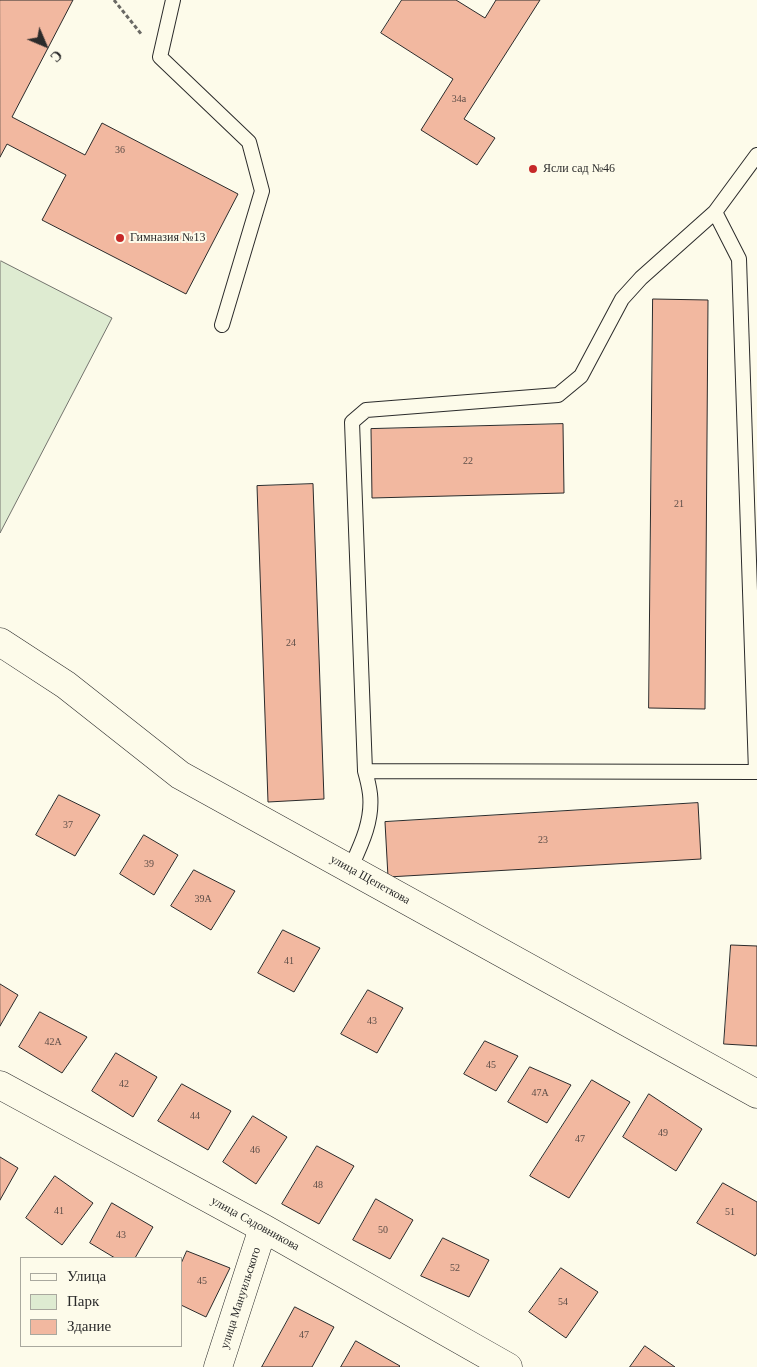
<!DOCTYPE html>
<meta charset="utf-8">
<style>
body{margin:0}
#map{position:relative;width:757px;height:1367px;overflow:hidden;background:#fdfbea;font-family:"Times New Roman",serif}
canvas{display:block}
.legend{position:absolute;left:20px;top:1257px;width:162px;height:90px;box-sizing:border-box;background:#fdfbea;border:1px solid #a9a89e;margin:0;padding:6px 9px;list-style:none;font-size:15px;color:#2b2b2b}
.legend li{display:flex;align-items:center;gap:10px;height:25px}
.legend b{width:25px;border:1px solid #a9a89e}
.north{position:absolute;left:20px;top:20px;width:50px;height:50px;-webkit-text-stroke:4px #fdfbea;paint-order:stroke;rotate:135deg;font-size:14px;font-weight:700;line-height:20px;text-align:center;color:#2b2b2b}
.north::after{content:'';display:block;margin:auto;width:18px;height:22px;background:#2b2b2b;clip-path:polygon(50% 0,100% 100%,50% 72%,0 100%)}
</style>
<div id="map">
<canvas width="757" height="1367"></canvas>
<ul class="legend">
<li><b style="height:6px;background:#fdfbea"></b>Улица</li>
<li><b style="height:14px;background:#deebd1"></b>Парк</li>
<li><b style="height:14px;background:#f2b8a0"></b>Здание</li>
</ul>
<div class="north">С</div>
</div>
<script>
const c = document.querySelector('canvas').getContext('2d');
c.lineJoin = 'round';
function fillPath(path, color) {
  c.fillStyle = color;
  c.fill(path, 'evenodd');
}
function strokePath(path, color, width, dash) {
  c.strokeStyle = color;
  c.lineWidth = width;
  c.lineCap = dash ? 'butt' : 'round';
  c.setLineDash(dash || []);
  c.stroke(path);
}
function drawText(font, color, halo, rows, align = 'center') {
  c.font = font + ' "Times New Roman",serif';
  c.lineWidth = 4;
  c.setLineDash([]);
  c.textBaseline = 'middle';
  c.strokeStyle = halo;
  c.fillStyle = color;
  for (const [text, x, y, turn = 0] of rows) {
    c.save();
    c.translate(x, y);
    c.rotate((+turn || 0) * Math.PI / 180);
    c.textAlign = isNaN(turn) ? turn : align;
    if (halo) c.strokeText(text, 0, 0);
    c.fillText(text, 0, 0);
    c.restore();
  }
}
const green = new Path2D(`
 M 1,261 L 112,318 L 0,533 L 0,262 Z`);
const building = new Path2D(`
 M 0,0 L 73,0 L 12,117 L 85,155 L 102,123 L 238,194 L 186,294 L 42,220 L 66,175 L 7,144 L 0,157 Z
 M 402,0 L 456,0 L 485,18 L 496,0 L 540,0 L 464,119 L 495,138 L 477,165 L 421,130 L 453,79 L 381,33 Z
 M 653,299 L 708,300 L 705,709 L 649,708 Z
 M 563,424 L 564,493 L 372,498 L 371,429 Z
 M 313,484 L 324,799 L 268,802 L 257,486 Z
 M 59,795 L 100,815 L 75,856 L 36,835 Z
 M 698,803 L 701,859 L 388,877 L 385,822 Z
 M 144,835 L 178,855 L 154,895 L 120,874 Z
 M 194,870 L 235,891 L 211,930 L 171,906 Z
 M 283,930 L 320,948 L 294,992 L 258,973 Z
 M 731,945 L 757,946 L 757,1046 L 724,1044 Z
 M 0,984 L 18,995 L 0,1026 Z
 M 368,990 L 403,1008 L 377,1053 L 341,1034 Z
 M 40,1012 L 87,1037 L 62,1073 L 19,1047 Z
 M 485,1041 L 518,1056 L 496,1091 L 464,1074 Z
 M 116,1053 L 157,1077 L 133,1117 L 92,1091 Z
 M 530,1067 L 571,1085 L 547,1123 L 508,1102 Z
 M 592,1080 L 630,1102 L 569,1198 L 530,1176 Z
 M 182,1084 L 231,1111 L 208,1150 L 158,1121 Z
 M 649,1094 L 702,1129 L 676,1171 L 623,1137 Z
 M 253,1116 L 287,1137 L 256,1184 L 223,1162 Z
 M 317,1146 L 354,1166 L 319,1224 L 282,1204 Z
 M 0,1157 L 18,1168 L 0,1200 Z
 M 55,1176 L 93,1203 L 62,1245 L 26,1218 Z
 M 723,1183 L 757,1202 L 757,1253 L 755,1256 L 697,1223 Z
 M 376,1199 L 413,1220 L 390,1259 L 353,1240 Z
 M 112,1203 L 153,1227 L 135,1258 L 115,1258 L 90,1243 Z
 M 443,1238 L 489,1260 L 469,1297 L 421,1276 Z
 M 187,1251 L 230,1268 L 206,1317 L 181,1305 L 181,1264 Z
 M 561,1268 L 598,1292 L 566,1338 L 529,1312 Z
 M 295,1307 L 334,1327 L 312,1367 L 262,1367 Z
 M 356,1341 L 400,1366 L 399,1367 L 341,1367 Z
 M 645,1346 L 675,1367 L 630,1367 Z`);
const path = new Path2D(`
 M 114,0 L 142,35`);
const lane = new Path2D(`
 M 173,0 L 160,57 L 249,142 L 262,191 L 222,325
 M 715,212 L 739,259 L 756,772 L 365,771 L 352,422 L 366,410 L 558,395 L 581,376 L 622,299 L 641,278 L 715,212 L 757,155
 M 350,869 C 361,845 373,821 370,794 C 369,786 367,778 365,771`);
const street = new Path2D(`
 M 0,642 L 66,685 L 180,775 L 757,1094
 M 0,1085 L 263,1228 L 508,1367
 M 218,1367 L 263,1228`);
const markers = [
 [533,169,5,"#c62828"],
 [120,238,5,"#c62828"]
];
const numberNames = [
 ["34а",459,99],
 ["36",120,150],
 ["22",468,461],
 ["21",679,504],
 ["24",291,643],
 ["37",68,825],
 ["23",543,840],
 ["39",149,864],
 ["39А",203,899],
 ["41",289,961],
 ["43",372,1021],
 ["42А",53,1042],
 ["45",491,1065],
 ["42",124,1084],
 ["47А",540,1093],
 ["44",195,1116],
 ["49",663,1133],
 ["47",580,1139],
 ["46",255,1150],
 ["48",318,1185],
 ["41",59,1211],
 ["51",730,1212],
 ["50",383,1230],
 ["43",121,1235],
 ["52",455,1268],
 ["45",202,1281],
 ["54",563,1302],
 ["47",304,1335]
];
const poiNames = [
 ["Ясли сад №46",543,169],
 ["Гимназия №13",130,238]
];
const streetNames = [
 ["улица Щепеткова",370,880,29],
 ["улица Садовникова",255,1224,29],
 ["улица Мануильского",241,1298,-72]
];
fillPath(green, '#deebd1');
strokePath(green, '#74746e', 1);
fillPath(building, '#f2b8a0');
strokePath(building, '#2b2b2b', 1);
strokePath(lane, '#2b2b2b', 16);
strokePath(street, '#2b2b2b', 29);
strokePath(path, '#6a6964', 3, [4, 2.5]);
strokePath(lane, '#fdfbea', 14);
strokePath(street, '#fdfbea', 28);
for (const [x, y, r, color] of markers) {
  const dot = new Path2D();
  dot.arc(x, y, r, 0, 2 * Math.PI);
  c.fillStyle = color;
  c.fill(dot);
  strokePath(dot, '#fdfbea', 2);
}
drawText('10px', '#5d4e48', null, numberNames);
drawText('12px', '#2b2b2b', '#fdfbea', poiNames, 'left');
drawText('12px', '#2b2b2b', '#fdfbea', streetNames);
</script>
